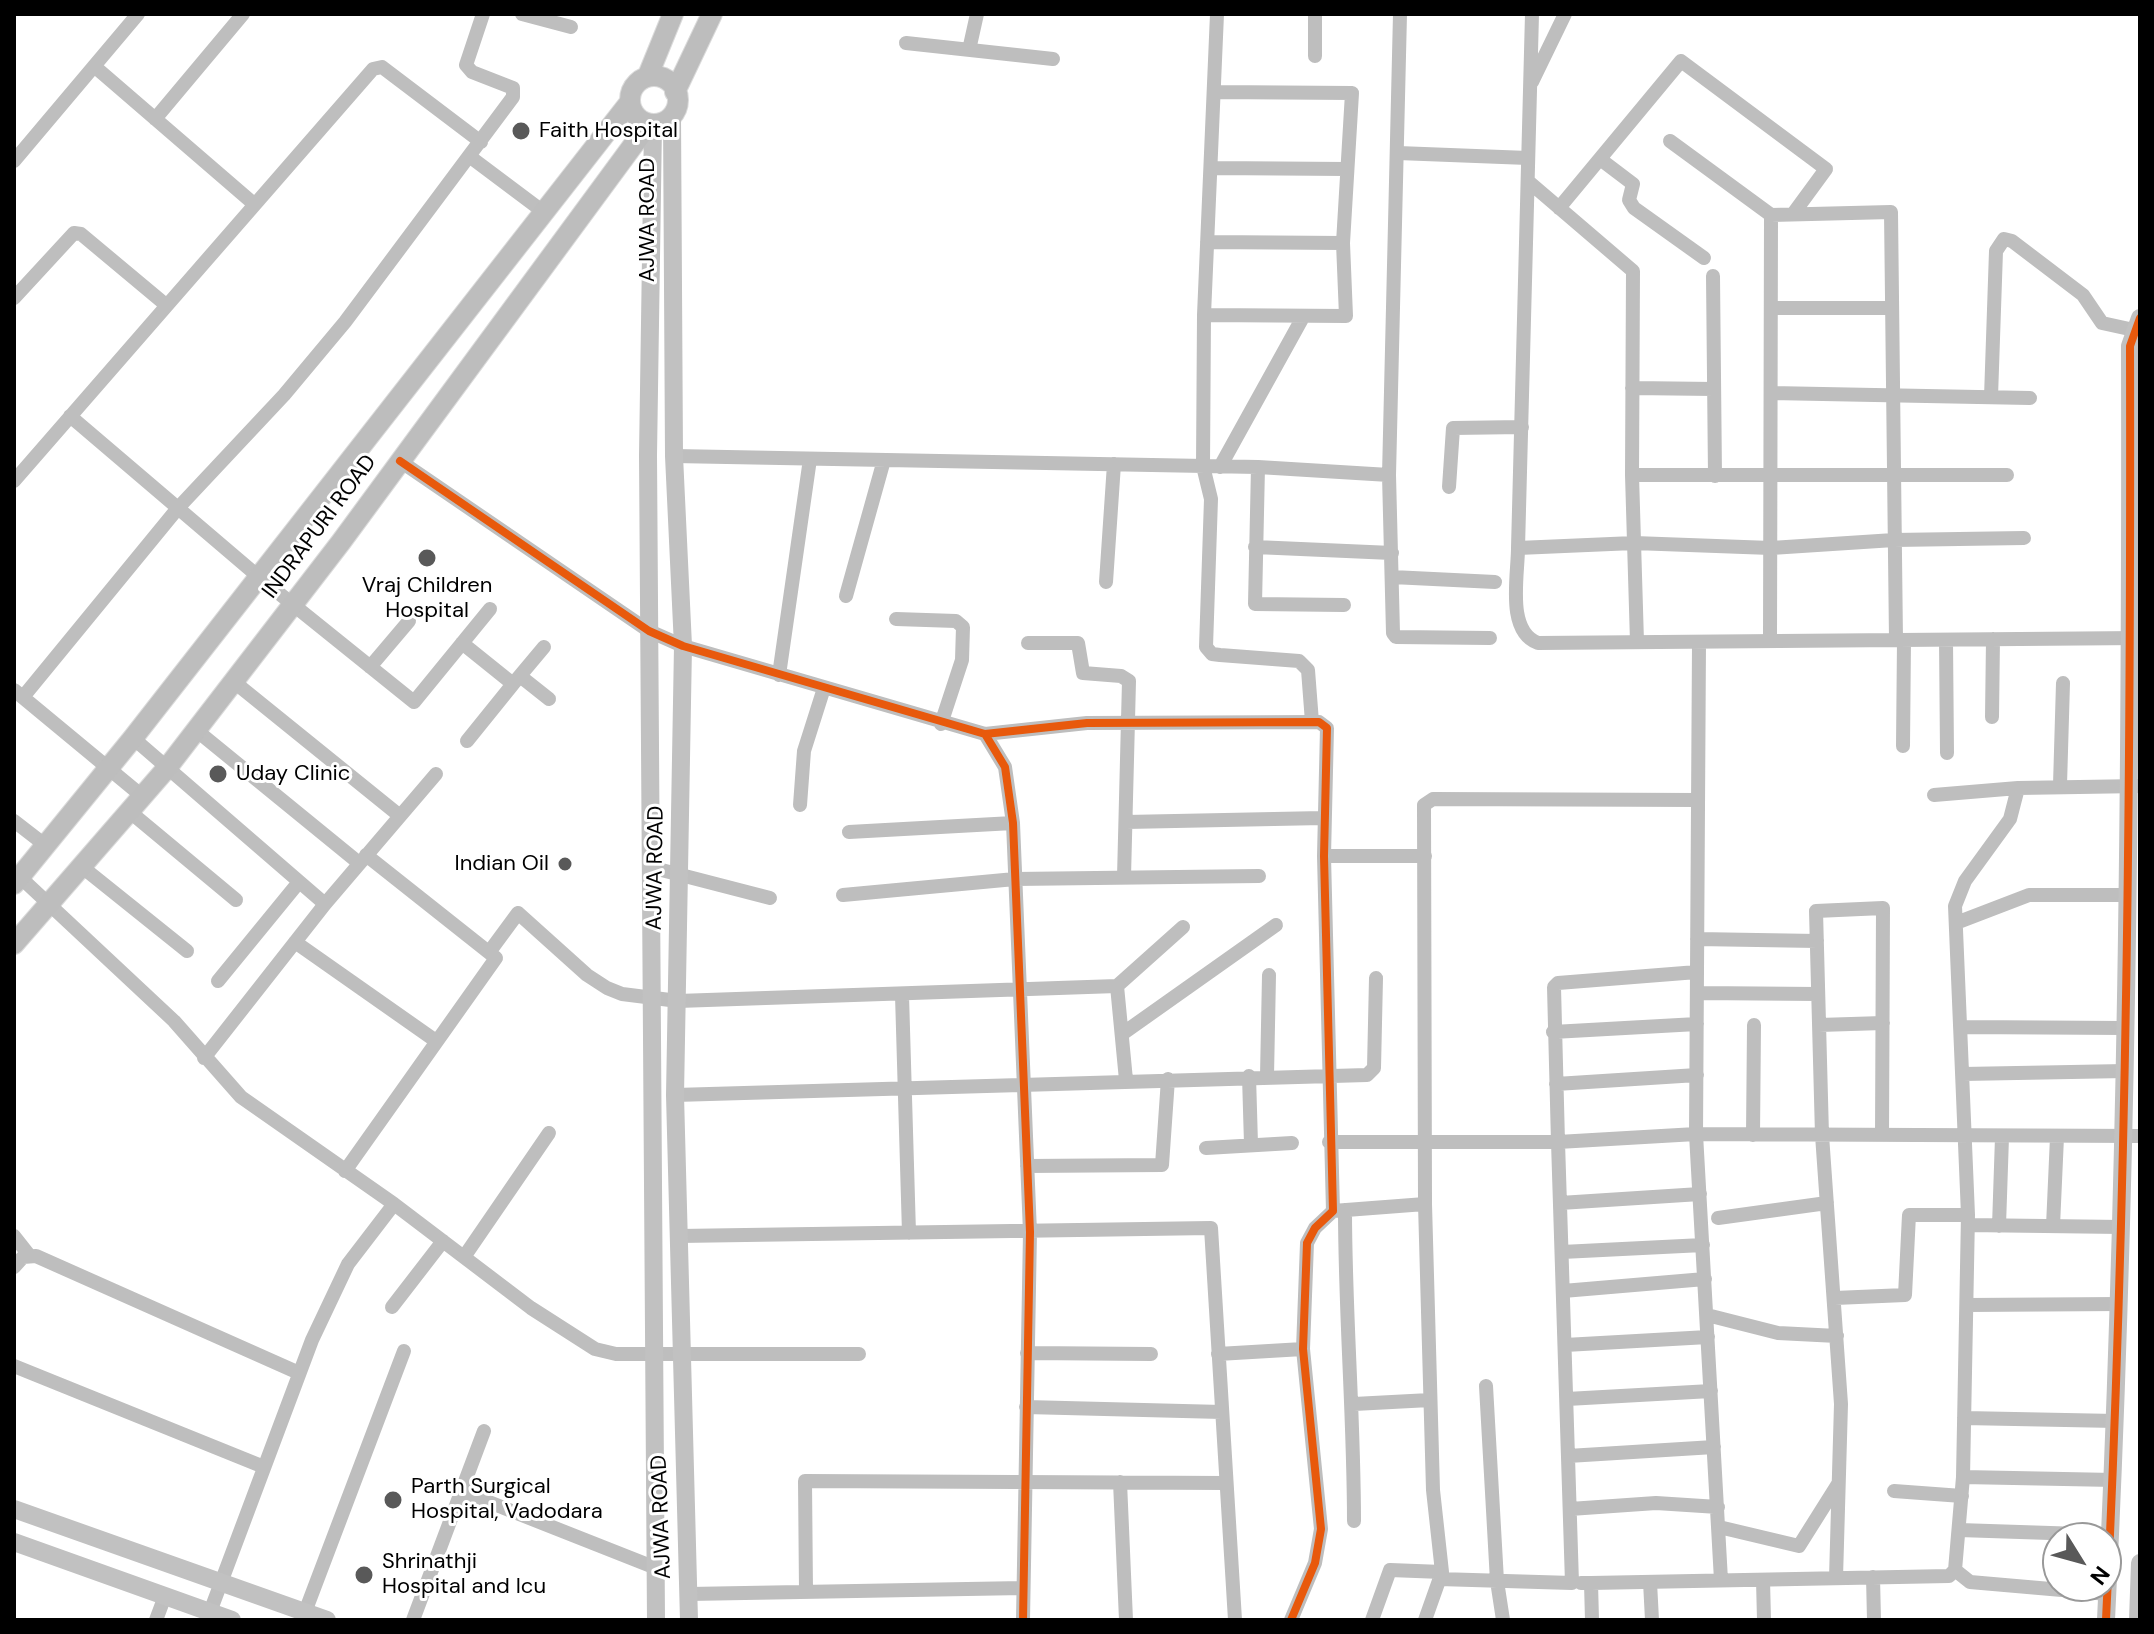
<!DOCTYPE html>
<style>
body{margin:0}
#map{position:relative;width:2154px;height:1634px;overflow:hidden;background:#fff;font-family:"DM Sans",sans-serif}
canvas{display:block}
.frame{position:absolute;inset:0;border:16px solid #000;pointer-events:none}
.north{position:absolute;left:2042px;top:1522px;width:80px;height:80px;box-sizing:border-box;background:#fff;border:2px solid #999;border-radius:50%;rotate:127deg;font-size:22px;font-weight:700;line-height:32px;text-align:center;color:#000}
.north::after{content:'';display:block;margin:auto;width:28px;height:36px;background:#595959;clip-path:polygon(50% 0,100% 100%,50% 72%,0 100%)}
</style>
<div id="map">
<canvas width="2154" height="1634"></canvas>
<div class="frame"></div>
<div class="north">N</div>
</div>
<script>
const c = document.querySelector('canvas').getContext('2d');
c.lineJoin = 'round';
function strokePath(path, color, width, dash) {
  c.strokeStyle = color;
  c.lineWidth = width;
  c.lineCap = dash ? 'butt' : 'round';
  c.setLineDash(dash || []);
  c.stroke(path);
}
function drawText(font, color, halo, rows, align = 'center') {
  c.font = font + ' "DM Sans",sans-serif';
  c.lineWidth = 6;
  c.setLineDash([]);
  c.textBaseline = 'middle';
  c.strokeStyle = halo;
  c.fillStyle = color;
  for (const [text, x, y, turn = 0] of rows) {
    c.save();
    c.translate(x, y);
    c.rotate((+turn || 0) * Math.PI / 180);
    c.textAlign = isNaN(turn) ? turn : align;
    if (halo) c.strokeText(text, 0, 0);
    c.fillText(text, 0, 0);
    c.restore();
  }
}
const street = new Path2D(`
 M 522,14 L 571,27
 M 1217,14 L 1204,315 L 1203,466 L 1211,499 L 1206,647 L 1212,654 L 1220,655 L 1299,661 L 1308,670 L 1312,722
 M 1400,14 L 1389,475 L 1393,633 L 1396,637 L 1490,638
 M 1532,14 L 1518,548 C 1518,576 1506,631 1538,643 L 2140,638
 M 906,43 L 1053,59
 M 969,50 L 977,14
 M 1315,56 L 1315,14
 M 94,66 L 254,204
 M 1532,82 L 1565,14
 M 155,119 L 243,14
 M 1670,141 L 1771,215 L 1891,212 L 1896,640
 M 1398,153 L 1528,158
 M 469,156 L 545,213
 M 1600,159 L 1633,184 L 1629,200 L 1634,208 L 1704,258
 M 14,161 L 138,14
 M 1212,168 L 1346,169
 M 1529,182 L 1633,271 L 1632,475 L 1637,642
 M 1559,208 L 1681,61 L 1826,169 L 1793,214
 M 1207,242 L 1343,243
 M 1713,276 L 1715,476
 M 14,298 L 74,233 L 81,234 L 166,305
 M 1771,308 L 1892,308
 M 1204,315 L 1346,316 L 1343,243 L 1352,93 L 1214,92
 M 1632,388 L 1714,389
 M 1771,393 L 2030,398
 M 1991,397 L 1996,251 L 2004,239 L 2012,241 L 2083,295 L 2102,323 L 2134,330
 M 70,416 L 260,578 L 414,702 L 490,609
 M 674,456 L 1258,467 L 1389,475
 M 400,461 L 649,631 L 683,646 L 985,734 L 1005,767 L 1013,823 L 1030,1232 L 1023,1620
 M 1220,467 L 1303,317
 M 1258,467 L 1255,604 L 1344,605
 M 1632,475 L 2007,475
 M 14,481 L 373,69 L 382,67 L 481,142
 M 1449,487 L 1453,428 L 1522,427
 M 1255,547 L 1392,553
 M 1518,548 L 1634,543 L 1771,548 L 1894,540 L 2024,538
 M 1392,577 L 1495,582
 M 1106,582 L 1114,464
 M 846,596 L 884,460
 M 896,619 L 956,621 L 963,627 L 962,660 L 941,724
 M 1770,639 L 1771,215
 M 1946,640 L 1947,753
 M 462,643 L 513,684 L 544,647
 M 1028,643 L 1078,643 L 1083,673 L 1121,676 L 1129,681 L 1124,877
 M 1699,643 L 1696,1134 L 1721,1580
 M 370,667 L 409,621
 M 779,675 L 810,459
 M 520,676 L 549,699
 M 233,681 L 400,816
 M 14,690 L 142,796
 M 23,697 L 178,508 L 284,395 L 345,322 L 513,97 L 513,88 L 472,72 L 466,65 L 483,14
 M 1992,717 L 1993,639
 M 196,730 L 359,863
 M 985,734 L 1087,723 L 1319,722 L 1327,728 L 1324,856 L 1333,1211 L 1315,1228 L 1307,1243 L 1303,1349 L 1321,1529 L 1315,1563 L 1291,1620
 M 133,738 L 325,904
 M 467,741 L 513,684
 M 1903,746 L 1904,640
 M 2060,785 L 2063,683
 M 1934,795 L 2018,788
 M 800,805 L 804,751 L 824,688
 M 129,811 L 236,900
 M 14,821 L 45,845
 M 1126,822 L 1323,818
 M 849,832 L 1013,823
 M 1324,856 L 1425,856
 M 81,866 L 187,951
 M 650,867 L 770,898
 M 20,877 L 174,1021 L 241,1097 L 394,1204 L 531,1308 L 595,1349 L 616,1354 L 859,1354
 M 843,895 L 1015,879 L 1259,876
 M 1956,923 L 2029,895 L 2127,895
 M 1697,939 L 1817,941
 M 295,942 L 436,1041
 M 490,951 L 518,913 L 587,975 L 607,988 L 622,994 L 678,1001 L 1117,986 L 1183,927
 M 218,981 L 299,882
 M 1117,986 L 1126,1080
 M 1697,993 L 1818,994
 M 902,995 L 909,1233
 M 1819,1025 L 1883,1023
 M 1961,1027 L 2125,1028
 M 1553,1032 L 1697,1024
 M 1122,1034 L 1276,925
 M 204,1058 L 325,904 L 436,774
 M 1963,1074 L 2125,1071
 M 1249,1076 L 1251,1144
 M 1267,1076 L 1269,975
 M 1556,1084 L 1697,1075
 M 675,1095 L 1367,1075 L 1374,1068 L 1376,978
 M 1753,1135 L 1754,1025
 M 1329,1142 L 1558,1142 L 1554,987 L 1558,983 L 1697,972
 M 1206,1148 L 1292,1143
 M 1027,1166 L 1162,1165 L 1168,1079
 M 345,1171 L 496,958 L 366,855
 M 1560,1203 L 1700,1194
 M 1425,1204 L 1424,805 L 1433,799 L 1698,800
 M 1345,1210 C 1345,1314 1354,1417 1354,1521
 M 1333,1211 L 1425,1204 L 1433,1490 L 1442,1572
 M 1718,1218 L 1827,1203
 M 1968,1225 L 2121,1227
 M 1999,1226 L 2002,1137
 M 2053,1226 L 2057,1137
 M 14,1236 L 29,1255
 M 679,1236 L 1211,1228 L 1235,1620
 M 1562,1252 L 1703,1245
 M 464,1257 L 549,1133
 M 14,1267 L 23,1257 L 36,1256 L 299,1373
 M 1563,1291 L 1705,1279
 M 1835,1298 L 1905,1295 L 1909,1215 L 1968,1215
 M 1967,1305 L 2120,1304
 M 392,1307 L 443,1241
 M 1707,1315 L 1778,1333 L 1837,1336
 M 1565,1345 L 1708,1337
 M 1027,1353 L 1151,1354
 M 1218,1354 L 1303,1349
 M 14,1366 L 264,1467
 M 1486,1386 L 1497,1581 L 1503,1620
 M 1567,1399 L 1711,1391
 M 1354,1404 L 1430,1400
 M 1026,1407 L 1222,1412
 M 1964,1418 L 2116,1421
 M 1568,1456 L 1714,1447
 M 1963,1477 L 2114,1480
 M 1120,1482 L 1126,1620
 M 461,1491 L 656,1568
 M 1894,1491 L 1962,1496
 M 1570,1509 L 1656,1503 L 1718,1507
 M 1719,1527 L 1799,1546 L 1838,1484
 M 1959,1530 L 2111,1535
 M 1955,1570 L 1970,1582 L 2108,1594
 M 1873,1577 L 1874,1620
 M 1836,1578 L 1841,1404 L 1822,1135 L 1816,911 L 1883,908 L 1882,1135
 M 1439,1579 L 1572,1583 L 1558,1142 L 1696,1134 L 2140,1136
 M 1763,1580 L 1764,1620
 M 1650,1582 L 1652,1620
 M 1581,1583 L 1591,1583 L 1592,1620
 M 1591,1583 L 1949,1576 L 1955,1570 L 1963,1477 L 1968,1215 L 1955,906 L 1965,881 L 2010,819 L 2018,788 L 2140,786
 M 806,1591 L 805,1481 L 1226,1483
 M 689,1594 L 1023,1588
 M 210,1612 L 312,1340 L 348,1264 L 394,1204
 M 156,1620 L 165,1596
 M 302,1620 L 404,1351
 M 413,1620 L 484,1431
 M 1372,1620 L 1390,1570 L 1442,1572 L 1425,1620`);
const secondary = new Path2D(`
 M 672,116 L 674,456 L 683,646 L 675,1095 L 689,1620
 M 653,125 L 648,455 L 656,1620
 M 14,1509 L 327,1620
 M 14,1542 L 232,1620
 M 2106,1620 C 2127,1196 2131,771 2130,346 L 2140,318
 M 2138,1620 L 2140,1563`);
const primary = new Path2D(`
 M 649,73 L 673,14
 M630 100a24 24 0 1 1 48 0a24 24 0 1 1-48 0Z
 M 675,92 L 712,14
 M 14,884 L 133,738 L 630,102
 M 14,944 L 167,768 L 341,542 L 648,125`);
const cycleway = new Path2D(`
 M 400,461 L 649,631 L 683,646 L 985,734 L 1005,767 L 1013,823 L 1030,1232 L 1023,1620
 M 985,734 L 1087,723 L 1319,722 L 1327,728 L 1324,856 L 1333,1211 L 1315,1228 L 1307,1243 L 1303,1349 L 1321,1529 L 1315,1563 L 1291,1620
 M 2106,1620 C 2127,1196 2131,771 2130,346 L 2140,318`);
const markers = [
 [521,131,10,"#595959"],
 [427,558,10,"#595959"],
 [218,774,10,"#595959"],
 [565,864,8,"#595959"],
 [393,1500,10,"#595959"],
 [364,1575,10,"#595959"]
];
const poiNames = [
 ["Faith Hospital",539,131],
 ["Vraj Children",427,586,"center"],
 ["Hospital",427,611,"center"],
 ["Uday Clinic",236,774],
 ["Indian Oil",549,864,"right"],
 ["Parth Surgical",411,1487],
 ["Hospital, Vadodara",411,1512],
 ["Shrinathji",382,1562],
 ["Hospital and Icu",382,1587]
];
const streetNames = [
 ["AJWA ROAD",648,220,-90],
 ["INDRAPURI ROAD",320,527,-53],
 ["AJWA ROAD",656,868,-89],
 ["AJWA ROAD",662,1517,-92]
];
strokePath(primary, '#dbdbdb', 22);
strokePath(street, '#bebebe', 14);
strokePath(secondary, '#c1c1c1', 18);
strokePath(primary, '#bdbdbd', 20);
strokePath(cycleway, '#e8590c', 8);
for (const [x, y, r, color] of markers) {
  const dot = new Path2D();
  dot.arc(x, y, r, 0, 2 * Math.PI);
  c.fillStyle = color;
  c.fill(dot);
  strokePath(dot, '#fff', 3);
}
drawText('22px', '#000', '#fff', poiNames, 'left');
drawText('22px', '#000', '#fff', streetNames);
</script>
